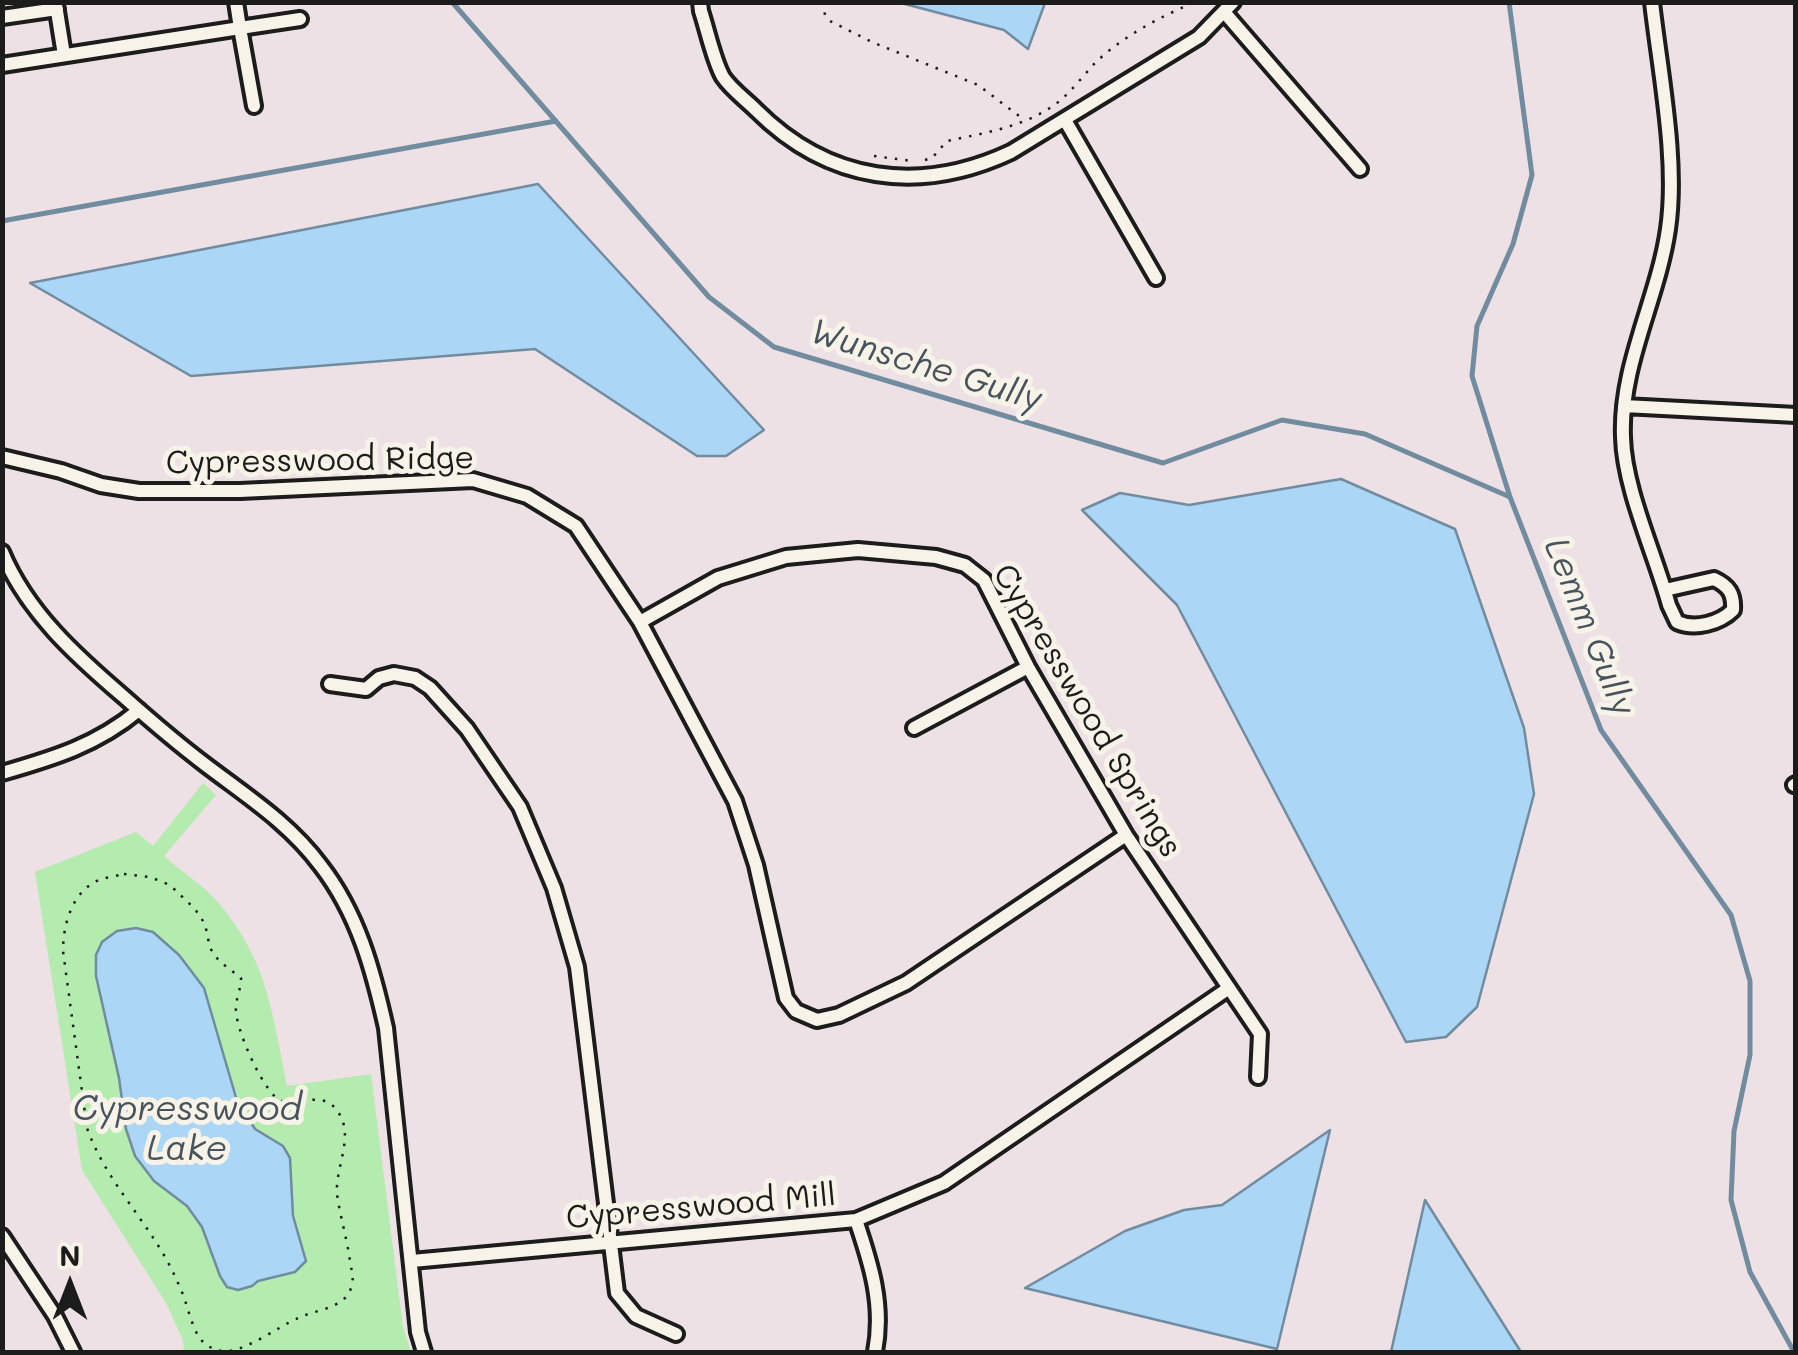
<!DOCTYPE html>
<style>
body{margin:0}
#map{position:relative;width:1798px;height:1355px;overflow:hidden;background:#ede1e6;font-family:Mali,sans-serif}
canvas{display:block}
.frame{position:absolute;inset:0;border:5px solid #1c1c1c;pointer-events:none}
.north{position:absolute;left:20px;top:1235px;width:100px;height:100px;-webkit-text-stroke:8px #f7f3e8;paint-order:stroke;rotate:0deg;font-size:28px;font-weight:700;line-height:40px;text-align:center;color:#1c1c1c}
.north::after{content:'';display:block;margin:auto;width:35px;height:45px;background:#1c1c1c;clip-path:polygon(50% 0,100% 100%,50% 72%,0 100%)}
</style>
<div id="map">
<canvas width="1798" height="1355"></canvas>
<div class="frame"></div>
<div class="north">N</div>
</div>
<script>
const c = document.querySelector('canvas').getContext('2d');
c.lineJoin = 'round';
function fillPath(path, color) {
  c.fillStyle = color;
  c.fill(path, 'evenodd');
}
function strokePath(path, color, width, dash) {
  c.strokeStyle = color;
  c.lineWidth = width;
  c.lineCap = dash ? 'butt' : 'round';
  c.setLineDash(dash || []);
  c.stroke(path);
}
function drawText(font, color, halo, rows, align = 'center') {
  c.font = font + ' Mali,sans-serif';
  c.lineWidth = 10;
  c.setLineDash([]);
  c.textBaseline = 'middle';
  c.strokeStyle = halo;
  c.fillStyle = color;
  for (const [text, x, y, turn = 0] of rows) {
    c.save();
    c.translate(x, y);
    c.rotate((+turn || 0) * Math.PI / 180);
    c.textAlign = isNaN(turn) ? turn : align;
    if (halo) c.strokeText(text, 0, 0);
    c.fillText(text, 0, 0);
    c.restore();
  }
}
const green = new Path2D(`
 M 203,783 L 216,795 L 164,856 C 182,872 206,887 222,907 C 268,963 273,1017 287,1086 L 371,1074 L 403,1327 L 411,1352 L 184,1352 L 183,1340 L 166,1303 L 82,1170 L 35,872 L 136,832 L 153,846 Z`);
const water = new Path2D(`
 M 901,3 L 1045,3 L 1028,49 L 1004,30 Z
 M 538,184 L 764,430 L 726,456 L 697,456 L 535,349 L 191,376 L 30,283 Z
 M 1341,479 L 1455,529 L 1524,728 L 1534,794 L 1477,1007 L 1446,1037 L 1406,1042 L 1177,605 L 1082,510 L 1120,493 L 1189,505 Z
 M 136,928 L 153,932 L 179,955 L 204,988 L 237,1101 L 255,1129 L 283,1146 L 290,1158 L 293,1216 L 306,1261 L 295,1272 L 258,1281 L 252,1286 L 238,1290 L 227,1287 L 220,1276 L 202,1227 L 187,1206 L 154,1181 L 135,1156 L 126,1129 L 119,1078 L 96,976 L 96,955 L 102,942 L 117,931 Z
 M 1330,1130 L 1277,1349 L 1025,1288 L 1125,1231 L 1184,1210 L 1222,1205 Z
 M 1425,1200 L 1521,1352 L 1391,1352 Z`);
const stream = new Path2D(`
 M 452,2 L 709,297 L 774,347 L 1163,463 L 1282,420 L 1365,434 L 1510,497
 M 1509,2 L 1532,175 L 1513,244 L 1477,326 L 1472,376 L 1510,497 L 1601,730 L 1731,915 L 1750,981 L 1750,1055 L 1734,1131 L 1731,1200 L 1750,1272 L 1794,1352
 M 2,221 L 556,121`);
const path = new Path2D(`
 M 823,2 L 825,15 L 830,21 L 872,42 L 978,85 L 1023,119
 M 874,156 L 912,161
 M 925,160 L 932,158 L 947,141 C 984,133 1025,127 1057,103 C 1071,92 1083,76 1095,63 C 1123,36 1160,17 1195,2
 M 124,874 L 150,877 L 170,885 L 195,909 L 205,924 L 210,948 L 219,961 L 241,978 C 241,989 236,998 236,1008 C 234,1026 265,1097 282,1101 C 302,1105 324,1090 338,1112 C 355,1136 335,1167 337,1194 C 340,1216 347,1239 350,1261 C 351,1269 354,1276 352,1284 C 348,1309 316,1309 298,1318 C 278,1327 242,1354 222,1351 C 197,1347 194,1327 187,1307 C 184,1295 178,1283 173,1272 C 148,1221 106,1182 87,1128 L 63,951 C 63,925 72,891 99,880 C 107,877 117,876 124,874 Z`);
const street = new Path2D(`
 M 700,2 L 701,11 C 707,29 714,62 723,77 C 731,89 746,100 756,110 C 828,182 919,195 1011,152 L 1199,37 L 1233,2
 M 1652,2 C 1660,73 1678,160 1668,229 C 1658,299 1620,365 1623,437 C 1624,488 1655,554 1669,605 L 1677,622 C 1695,630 1720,623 1733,610 C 1734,594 1729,586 1714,579 L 1665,590
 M 56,5 L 64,55
 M 1225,13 L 1360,169
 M 2,17 L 57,9
 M 2,65 L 240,28 L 236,2
 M 254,106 L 240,28 L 300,19
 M 1065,120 L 1156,278
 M 1624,406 L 1796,415
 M 2,457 L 61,471 L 101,485 L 139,491 L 240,491 L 473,480 L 527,496 L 576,526 L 640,622 L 735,801 L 756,865 L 786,998 L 796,1011 L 817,1020 L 839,1015 L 906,983 L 1126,835
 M 2,552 C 27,612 76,656 124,697 C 151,721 178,744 207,766 C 248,797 290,824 321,866 C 358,914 373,970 386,1028 L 418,1332 L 424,1352
 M 640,622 L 718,578 L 786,557 L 858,550 L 936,557 L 965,565 L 984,580 L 1028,667 L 1126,835 L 1260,1034 L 1258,1077
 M 330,684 L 366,689 L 379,678 L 394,674 L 415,678 L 430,688 L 467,729 L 520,807 L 554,888 L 577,967 L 617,1293 L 636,1316 L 676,1334
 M 914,728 L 1028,667
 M 2,773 C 54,758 97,745 139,710
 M 1794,785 L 1796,784
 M 856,1220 C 871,1264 884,1305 875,1352
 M 2,1236 L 55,1316 L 73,1352
 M 412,1261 L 856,1220 L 944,1183 L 1229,988`);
const streetNames = [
 ["Cypresswood Ridge",320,461,-1],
 ["Cypresswood Springs",1087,711,59],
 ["Cypresswood Mill",701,1207,-5]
];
const waterNames = [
 ["Wunsche Gully",926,366,17],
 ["Lemm Gully",1589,627,68],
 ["Cypresswood",187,1109],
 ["Lake",187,1149]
];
fillPath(green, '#b4ebae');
fillPath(water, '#abd6f6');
strokePath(water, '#728c9f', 2.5);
strokePath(stream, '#728c9f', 5);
strokePath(street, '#1c1c1c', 20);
strokePath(path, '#1c1c1c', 2.5, [2.5, 8]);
strokePath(street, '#f7f3e8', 12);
drawText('32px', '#1c1c1c', '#f7f3e8', streetNames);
drawText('italic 35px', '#47545d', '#f7f3e8', waterNames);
</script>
